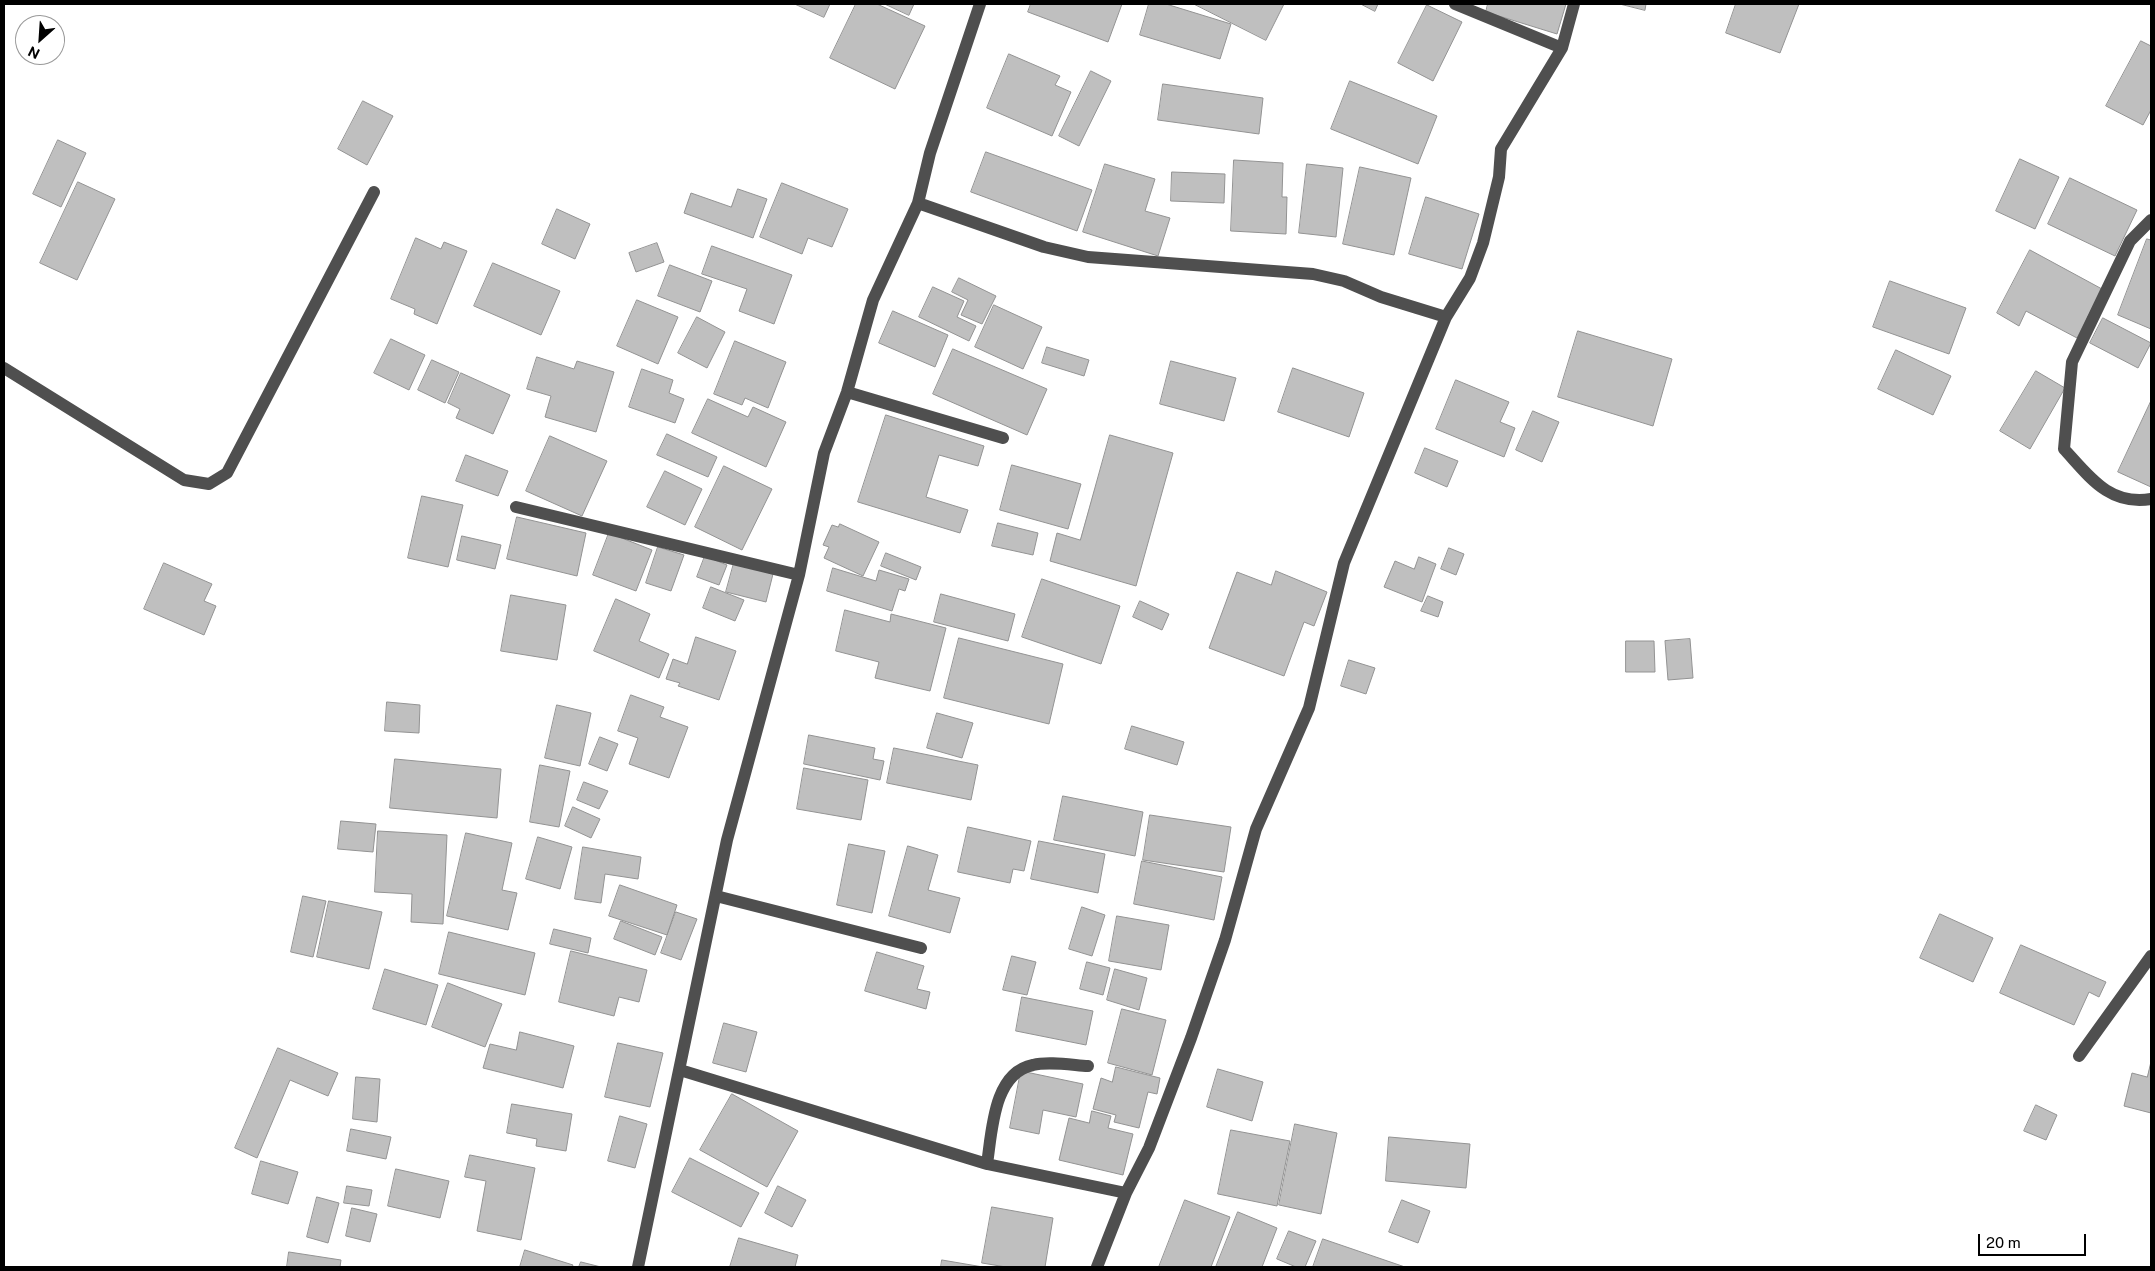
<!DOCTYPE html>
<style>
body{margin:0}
#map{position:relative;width:2155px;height:1271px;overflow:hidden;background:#fff;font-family:"Public Sans",sans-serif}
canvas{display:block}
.frame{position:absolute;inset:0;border:5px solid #000;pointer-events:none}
.north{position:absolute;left:15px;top:15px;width:50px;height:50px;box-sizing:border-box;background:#fff;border:1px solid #999;border-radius:50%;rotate:206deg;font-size:14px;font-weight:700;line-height:20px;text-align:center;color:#000}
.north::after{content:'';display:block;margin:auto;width:18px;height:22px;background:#000;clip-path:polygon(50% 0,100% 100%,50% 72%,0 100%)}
.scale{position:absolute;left:1978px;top:1234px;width:108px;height:22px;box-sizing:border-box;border:2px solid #000;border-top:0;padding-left:6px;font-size:15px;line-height:18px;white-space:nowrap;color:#000;-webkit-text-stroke:4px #fff;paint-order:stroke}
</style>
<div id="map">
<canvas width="2155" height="1271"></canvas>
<div class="frame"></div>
<div class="north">N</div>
<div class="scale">20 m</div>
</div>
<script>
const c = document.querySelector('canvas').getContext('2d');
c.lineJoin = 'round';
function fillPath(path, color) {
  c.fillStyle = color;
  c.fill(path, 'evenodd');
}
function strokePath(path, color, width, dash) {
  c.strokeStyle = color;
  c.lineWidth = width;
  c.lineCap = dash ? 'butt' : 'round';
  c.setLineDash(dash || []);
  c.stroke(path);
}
const building = new Path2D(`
 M 795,4 L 830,4 L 824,17 Z
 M 856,4 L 877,4 L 925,26 L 895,89 L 830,58 Z
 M 885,4 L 914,4 L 909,15 Z
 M 1031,4 L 1122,4 L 1108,42 L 1028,12 Z
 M 1149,4 L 1166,4 L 1231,24 L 1220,59 L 1140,35 Z
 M 1194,4 L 1284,4 L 1266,40 Z
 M 1361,4 L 1378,4 L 1375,11 Z
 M 1488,4 L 1566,4 L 1557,34 L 1486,12 Z
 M 1620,4 L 1646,4 L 1645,10 Z
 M 1736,4 L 1799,4 L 1780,53 L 1726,33 Z
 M 1427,5 L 1462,22 L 1433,81 L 1398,63 Z
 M 2141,41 L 2151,46 L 2151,110 L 2143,125 L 2106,106 Z
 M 1009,54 L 1060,76 L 1055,85 L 1071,92 L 1052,136 L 987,108 Z
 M 1091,71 L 1111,81 L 1079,146 L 1059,136 Z
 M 1350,81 L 1437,116 L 1418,164 L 1331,129 Z
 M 1163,84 L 1263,98 L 1259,134 L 1158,120 Z
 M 363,101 L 393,116 L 367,165 L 338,149 Z
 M 58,140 L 86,153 L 61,207 L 33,194 Z
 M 986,152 L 1092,190 L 1077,231 L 971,192 Z
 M 2020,159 L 2059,177 L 2035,229 L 1996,211 Z
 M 1234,160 L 1283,163 L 1282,197 L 1287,197 L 1286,234 L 1231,231 Z
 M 1105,164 L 1155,179 L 1145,211 L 1170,218 L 1158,256 L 1083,232 Z
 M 1307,164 L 1343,168 L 1336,237 L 1299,233 Z
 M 1360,167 L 1411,178 L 1394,255 L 1343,244 Z
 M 1172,172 L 1225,174 L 1224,203 L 1171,201 Z
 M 2070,178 L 2137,210 L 2115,256 L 2048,224 Z
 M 78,182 L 115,199 L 77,280 L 40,263 Z
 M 782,183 L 848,209 L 832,247 L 808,238 L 802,254 L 760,237 Z
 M 738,189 L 767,199 L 753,238 L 684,213 L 691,193 L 731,207 Z
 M 1426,197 L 1479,214 L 1462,269 L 1409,254 Z
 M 557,209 L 590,224 L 575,259 L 542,244 Z
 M 416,238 L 441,249 L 444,242 L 467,251 L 437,324 L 414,314 L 415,309 L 391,299 Z
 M 2147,239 L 2151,240 L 2151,329 L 2118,315 Z
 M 657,243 L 664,262 L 636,272 L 629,253 Z
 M 712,246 L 792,275 L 774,324 L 739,311 L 747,289 L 702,274 Z
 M 2030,250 L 2102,289 L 2077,338 L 2026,311 L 2019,326 L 1997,313 Z
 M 493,263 L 560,291 L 541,335 L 474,306 Z
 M 670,265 L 712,281 L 700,312 L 658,296 Z
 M 959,278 L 996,296 L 982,324 L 961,315 L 968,300 L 952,292 Z
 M 1890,281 L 1966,308 L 1949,354 L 1873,327 Z
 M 933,287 L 964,301 L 957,317 L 976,326 L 969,341 L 919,317 Z
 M 637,300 L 678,317 L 658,364 L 617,346 Z
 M 994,305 L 1042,327 L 1023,369 L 975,347 Z
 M 893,311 L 948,335 L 935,367 L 879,343 Z
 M 697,317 L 725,332 L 707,368 L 678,353 Z
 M 2103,318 L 2151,343 L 2138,368 L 2090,343 Z
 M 1578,331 L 1672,359 L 1653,426 L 1558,397 Z
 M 391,339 L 425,355 L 409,390 L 374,373 Z
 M 735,341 L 786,362 L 768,408 L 745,398 L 742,405 L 714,394 Z
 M 1047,347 L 1089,360 L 1084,376 L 1042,363 Z
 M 953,349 L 1047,389 L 1027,435 L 933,394 Z
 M 1896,350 L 1951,376 L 1933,415 L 1878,389 Z
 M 537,357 L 574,369 L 577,361 L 614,372 L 596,432 L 545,417 L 551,396 L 527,389 Z
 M 432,360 L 459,372 L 445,403 L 418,390 Z
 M 1171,361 L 1236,378 L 1224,421 L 1160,404 Z
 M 1293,368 L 1364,393 L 1349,437 L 1278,412 Z
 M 642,369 L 673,380 L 669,393 L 684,399 L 675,423 L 629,407 Z
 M 2036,371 L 2065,388 L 2030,449 L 2000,431 Z
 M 461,373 L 510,395 L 493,434 L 456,418 L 460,409 L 448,403 Z
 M 1456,380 L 1509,402 L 1500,422 L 1515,428 L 1504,457 L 1436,429 Z
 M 708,399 L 748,417 L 753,407 L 786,422 L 766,467 L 692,433 Z
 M 2151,401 L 2151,487 L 2118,472 Z
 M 1533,411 L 1559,422 L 1542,462 L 1516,450 Z
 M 886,415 L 984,446 L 978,466 L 939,455 L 926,497 L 968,510 L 960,533 L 858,502 Z
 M 667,434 L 717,457 L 708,477 L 657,455 Z
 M 1110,435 L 1173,453 L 1136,586 L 1050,561 L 1057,533 L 1080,540 Z
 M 550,436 L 607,461 L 582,516 L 526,491 Z
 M 1425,448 L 1458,461 L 1447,487 L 1415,473 Z
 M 466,455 L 508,471 L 498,496 L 456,481 Z
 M 1012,465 L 1081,484 L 1068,529 L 1000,510 Z
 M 724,466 L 772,489 L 742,550 L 695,527 Z
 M 665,471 L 702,489 L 685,525 L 647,507 Z
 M 422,496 L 463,505 L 448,567 L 408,558 Z
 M 517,517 L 586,533 L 577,576 L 507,559 Z
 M 998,523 L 1038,533 L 1033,555 L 992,546 Z
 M 840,524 L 879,542 L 863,576 L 824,558 L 829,547 L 823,545 L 832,525 L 838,527 Z
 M 609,533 L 652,550 L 636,591 L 593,575 Z
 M 462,536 L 501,545 L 495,569 L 457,560 Z
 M 658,547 L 684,555 L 671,591 L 646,583 Z
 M 1449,548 L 1464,554 L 1456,575 L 1441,569 Z
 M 886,553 L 921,567 L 916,580 L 881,566 Z
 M 705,556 L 727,565 L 719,585 L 697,577 Z
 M 1419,557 L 1436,564 L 1422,602 L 1384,587 L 1395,561 L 1414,569 Z
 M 164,563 L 212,584 L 204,601 L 216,606 L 204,635 L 144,609 Z
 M 734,563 L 773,574 L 766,602 L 726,592 Z
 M 833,568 L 876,581 L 879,570 L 909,579 L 905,591 L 899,589 L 892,611 L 827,591 Z
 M 1276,571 L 1327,592 L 1314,626 L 1304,622 L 1284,676 L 1209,648 L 1237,572 L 1271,585 Z
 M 1042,579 L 1120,606 L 1101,664 L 1022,637 Z
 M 711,587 L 744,600 L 735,621 L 703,608 Z
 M 941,594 L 1015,614 L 1008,641 L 934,622 Z
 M 511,595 L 566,605 L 557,660 L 501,651 Z
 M 1428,596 L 1443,602 L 1438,617 L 1421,611 Z
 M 616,599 L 650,614 L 639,641 L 669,654 L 659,678 L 594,651 Z
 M 1140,601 L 1169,614 L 1162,630 L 1133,617 Z
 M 845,610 L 890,622 L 891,614 L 946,628 L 930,691 L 875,678 L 879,662 L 836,651 Z
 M 696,637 L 736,651 L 719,700 L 678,686 L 680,683 L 666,679 L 673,659 L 687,664 Z
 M 959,638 L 1063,664 L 1049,724 L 944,698 Z
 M 1690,639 L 1693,678 L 1668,680 L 1665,641 Z
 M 1626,641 L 1654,641 L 1655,672 L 1626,672 Z
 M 1349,660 L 1375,668 L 1366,694 L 1341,686 Z
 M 631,695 L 664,707 L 660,717 L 688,727 L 669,778 L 629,764 L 638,738 L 618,731 Z
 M 387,702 L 420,705 L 419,733 L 385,731 Z
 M 557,705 L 591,713 L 580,766 L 545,758 Z
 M 937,713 L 973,723 L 962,758 L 927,748 Z
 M 1132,726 L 1184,742 L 1177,765 L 1125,749 Z
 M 809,735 L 875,748 L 873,759 L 884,761 L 880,780 L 804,764 Z
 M 600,737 L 618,744 L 607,771 L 589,764 Z
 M 894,748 L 978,765 L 971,800 L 887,783 Z
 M 395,759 L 501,769 L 497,818 L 390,808 Z
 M 540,765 L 570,771 L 559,827 L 530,822 Z
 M 804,768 L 868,780 L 861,820 L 797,809 Z
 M 584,782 L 608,791 L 599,809 L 577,800 Z
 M 1063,796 L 1143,812 L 1135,856 L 1054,840 Z
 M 573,807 L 600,819 L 591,838 L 565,826 Z
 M 1150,815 L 1231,827 L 1224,872 L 1143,860 Z
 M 341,821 L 376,824 L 373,852 L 338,849 Z
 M 968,827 L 1031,841 L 1024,871 L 1013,869 L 1010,883 L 958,872 Z
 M 378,831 L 447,835 L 443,924 L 411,922 L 412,894 L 375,892 Z
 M 466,833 L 512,843 L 502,890 L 517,893 L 508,930 L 447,916 Z
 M 538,837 L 572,847 L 560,889 L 526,879 Z
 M 1039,841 L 1105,854 L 1098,893 L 1031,879 Z
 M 849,844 L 885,851 L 872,913 L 837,905 Z
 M 908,846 L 938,855 L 928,890 L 960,898 L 950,933 L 889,916 Z
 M 583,847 L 641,857 L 638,879 L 605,874 L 601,903 L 575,899 Z
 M 1142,861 L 1222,877 L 1214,920 L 1134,904 Z
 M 620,885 L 677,905 L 667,935 L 609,916 Z
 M 303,896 L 326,901 L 313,957 L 291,952 Z
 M 329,901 L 382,912 L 369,969 L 317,957 Z
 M 1082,907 L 1105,915 L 1092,956 L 1069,949 Z
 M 676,912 L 697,919 L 681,960 L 661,953 Z
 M 1940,914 L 1993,938 L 1973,982 L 1920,958 Z
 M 1117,916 L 1169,925 L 1161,970 L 1109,961 Z
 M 621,921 L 662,937 L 655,955 L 614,939 Z
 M 554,929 L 591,938 L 588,953 L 550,944 Z
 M 449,932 L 535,953 L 525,995 L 439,974 Z
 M 2021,945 L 2106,982 L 2099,997 L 2089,992 L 2074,1025 L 2000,993 Z
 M 571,951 L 647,970 L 639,1002 L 619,997 L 614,1016 L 559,1002 Z
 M 877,952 L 924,966 L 917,989 L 930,992 L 926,1009 L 865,991 Z
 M 1012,956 L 1036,962 L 1027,995 L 1003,990 Z
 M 1087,962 L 1110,968 L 1103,995 L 1080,989 Z
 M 385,969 L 438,985 L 426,1025 L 373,1009 Z
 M 1115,969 L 1147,978 L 1139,1010 L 1107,1000 Z
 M 448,983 L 502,1004 L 485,1047 L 432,1027 Z
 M 1022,997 L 1093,1011 L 1086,1045 L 1016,1031 Z
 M 1122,1009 L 1166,1020 L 1152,1075 L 1108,1063 Z
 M 724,1023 L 757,1032 L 746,1072 L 713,1063 Z
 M 520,1032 L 574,1046 L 563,1088 L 483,1068 L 490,1044 L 516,1050 Z
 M 618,1043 L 663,1053 L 650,1107 L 605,1097 Z
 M 278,1048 L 338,1073 L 328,1096 L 290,1080 L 257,1158 L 235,1148 Z
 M 2151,1062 L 2151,1113 L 2124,1106 L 2132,1073 L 2147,1077 Z
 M 1116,1067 L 1160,1078 L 1157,1094 L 1148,1092 L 1139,1128 L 1114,1122 L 1116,1115 L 1093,1109 L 1101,1078 L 1112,1082 Z
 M 1218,1069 L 1263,1082 L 1252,1121 L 1207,1107 Z
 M 1021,1071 L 1083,1084 L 1076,1117 L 1043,1110 L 1039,1134 L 1010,1128 Z
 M 356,1077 L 380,1079 L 377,1122 L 353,1119 Z
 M 732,1094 L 798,1131 L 767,1187 L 700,1150 Z
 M 512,1104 L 572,1114 L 566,1151 L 536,1146 L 537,1139 L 507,1133 Z
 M 2036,1105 L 2057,1115 L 2046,1140 L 2024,1131 Z
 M 1092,1111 L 1111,1116 L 1108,1128 L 1133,1134 L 1123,1175 L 1059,1160 L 1069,1118 L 1089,1123 Z
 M 620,1116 L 647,1124 L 635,1168 L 608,1161 Z
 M 1295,1124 L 1337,1133 L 1321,1214 L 1279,1205 Z
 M 351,1129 L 391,1137 L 386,1159 L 347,1151 Z
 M 1231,1130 L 1290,1141 L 1277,1206 L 1218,1194 Z
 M 1389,1137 L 1470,1144 L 1466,1188 L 1386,1181 Z
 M 470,1155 L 535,1168 L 521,1240 L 477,1231 L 486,1181 L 465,1177 Z
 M 690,1158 L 759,1193 L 741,1227 L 672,1192 Z
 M 261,1161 L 298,1172 L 288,1204 L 252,1194 Z
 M 396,1169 L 449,1181 L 440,1218 L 388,1206 Z
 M 347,1186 L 372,1190 L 369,1206 L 344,1203 Z
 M 778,1186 L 806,1200 L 792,1227 L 765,1213 Z
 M 317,1197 L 339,1203 L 328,1243 L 307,1237 Z
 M 1185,1200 L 1230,1217 L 1211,1267 L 1159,1267 Z
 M 1402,1200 L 1430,1211 L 1418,1243 L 1389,1232 Z
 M 992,1207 L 1053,1218 L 1045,1267 L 1006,1267 L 982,1263 Z
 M 352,1208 L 377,1214 L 370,1242 L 346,1236 Z
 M 1238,1212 L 1277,1228 L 1262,1267 L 1216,1267 Z
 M 1289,1231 L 1316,1241 L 1305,1267 L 1296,1267 L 1277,1259 Z
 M 739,1238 L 798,1255 L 795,1267 L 730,1267 Z
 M 1323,1239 L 1405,1267 L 1313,1267 Z
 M 525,1250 L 573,1265 L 572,1267 L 520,1267 Z
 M 289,1252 L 341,1260 L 340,1267 L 287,1267 Z
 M 942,1260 L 983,1267 L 941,1267 Z
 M 581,1262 L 601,1267 L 579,1267 Z`);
const minor = new Path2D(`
 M 1455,4 L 1562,48
 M 918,203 L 1044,247 L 1088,257 L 1313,274 L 1344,281 L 1381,297 L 1446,317
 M 2151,220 L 2130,241 L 2072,362 L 2064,449 C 2089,476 2109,506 2151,499
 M 4,368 L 184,480 L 209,484 L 227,473 L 374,192
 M 847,392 L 1003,438
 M 516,507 L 799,575
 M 716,896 L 921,948
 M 2079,1056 L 2151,956
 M 680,1070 L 987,1164 L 1126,1193
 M 987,1164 C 992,1132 993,1073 1033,1065 C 1048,1061 1072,1065 1088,1066
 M 638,1267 L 727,840 L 799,575 L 824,453 L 847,392 L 873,300 L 918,203 L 930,153 L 980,4
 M 1097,1267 L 1126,1193 L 1149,1148 L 1191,1038 L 1225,940 L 1256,829 L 1309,708 L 1344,563 L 1446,317 L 1470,278 L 1483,243 L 1499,177 L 1501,149 L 1562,48 L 1574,4`);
fillPath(building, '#bfbfbf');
strokePath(building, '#939393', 1);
strokePath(minor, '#4f4f4f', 12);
</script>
